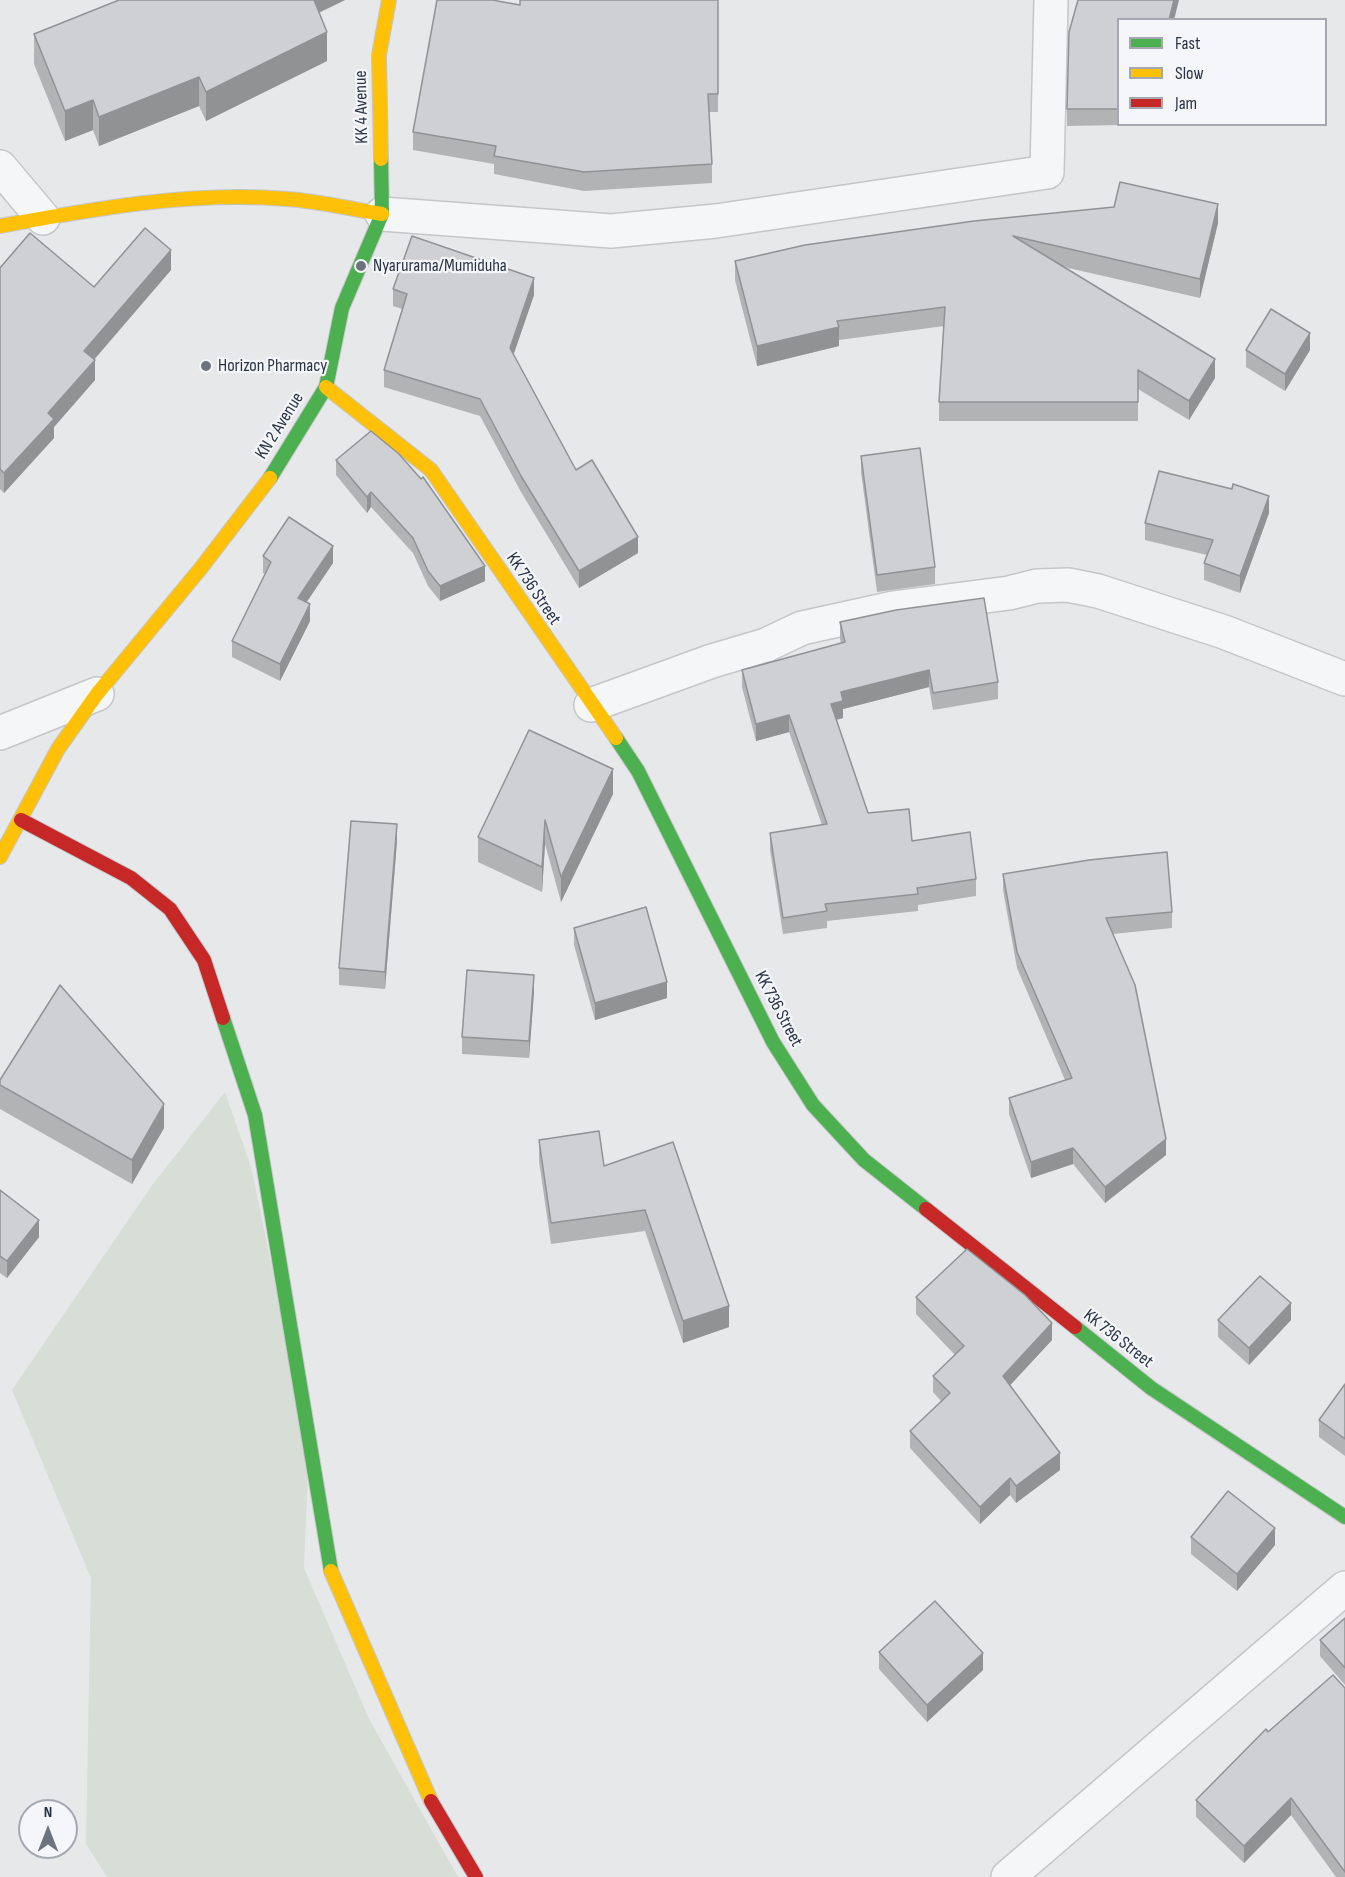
<!DOCTYPE html>
<style>
body{margin:0}
#map{position:relative;width:1345px;height:1877px;overflow:hidden;background:#e6e8ea;font-family:"Sofia Sans Condensed",sans-serif}
canvas{display:block}
.legend{position:absolute;left:1117px;top:18px;width:210px;height:108px;box-sizing:border-box;background:#f4f6f9;border:2px solid #a4a8b1;margin:0;padding:8px 10px;list-style:none;font-size:18px;color:#2b3445}
.legend li{display:flex;align-items:center;gap:12px;height:30px}
.legend b{width:30px;border:2px solid #a4a8b1}
.north{position:absolute;left:18px;top:1799px;width:60px;height:60px;box-sizing:border-box;background:#f4f6f9;border:2px solid #a4a8b1;border-radius:50%;rotate:0deg;font-size:16px;font-weight:700;line-height:24px;text-align:center;color:#2b3445}
.north::after{content:'';display:block;margin:auto;width:21px;height:27px;background:#6c737f;clip-path:polygon(50% 0,100% 100%,50% 72%,0 100%)}
</style>
<div id="map">
<canvas width="1345" height="1877"></canvas>
<ul class="legend">
<li><b style="height:8px;background:#4caf50"></b>Fast</li>
<li><b style="height:8px;background:#ffc107"></b>Slow</li>
<li><b style="height:8px;background:#c62828"></b>Jam</li>
</ul>
<div class="north">N</div>
</div>
<script>
const c = document.querySelector('canvas').getContext('2d');
c.lineJoin = 'round';
function fillPath(path, color) {
  c.fillStyle = color;
  c.fill(path, 'evenodd');
}
function strokePath(path, color, width, dash) {
  c.strokeStyle = color;
  c.lineWidth = width;
  c.lineCap = dash ? 'butt' : 'round';
  c.setLineDash(dash || []);
  c.stroke(path);
}
function drawText(font, color, halo, rows, align = 'center') {
  c.font = font + ' "Sofia Sans Condensed",sans-serif';
  c.lineWidth = 4.5;
  c.setLineDash([]);
  c.textBaseline = 'middle';
  c.strokeStyle = halo;
  c.fillStyle = color;
  for (const [text, x, y, turn = 0] of rows) {
    c.save();
    c.translate(x, y);
    c.rotate((+turn || 0) * Math.PI / 180);
    c.textAlign = isNaN(turn) ? turn : align;
    if (halo) c.strokeText(text, 0, 0);
    c.fillText(text, 0, 0);
    c.restore();
  }
}
const green = new Path2D(`
 M 225,1092 L 251,1167 L 309,1445 L 304,1568 L 369,1719 L 458,1877 L 107,1877 L 86,1844 L 91,1578 L 12,1390 L 153,1184 Z`);
const street = new Path2D(`
 M 0,167 L 43,218
 M 382,214 L 611,231 L 716,221 L 1047,172 L 1051,0
 M 591,705 L 712,661 L 766,645 L 802,628 L 893,608 L 1009,593 L 1037,586 L 1068,585 L 1098,591 L 1224,632 L 1345,679
 M 0,733 L 97,694
 M 1008,1877 L 1345,1588`);
const fast = new Path2D(`
 M 270,478 L 326,387 L 342,308 L 382,214 L 381,159
 M 616,738 L 638,771 L 773,1042 L 813,1105 L 864,1160 L 926,1209
 M 223,1018 L 255,1115 L 331,1571
 M 1075,1327 L 1151,1388 L 1345,1517`);
const slow = new Path2D(`
 M 381,159 L 379,55 L 389,0
 M 0,226 C 93,209 192,191 287,199 C 319,201 350,209 382,214
 M 326,387 L 431,470 L 616,738
 M 0,857 L 58,749 L 97,694 L 201,568 L 270,478
 M 331,1571 L 431,1801`);
const jam = new Path2D(`
 M 21,820 L 131,878 L 170,909 L 204,960 L 223,1018
 M 926,1209 L 1075,1327
 M 431,1801 L 476,1877`);
const wall = new Path2D(`
 M 119,0 L 345,0 L 319,13 L 327,61 L 206,121 L 199,106 L 99,146 L 93,130 L 65,141 L 34,64 L 34,34 Z
 M 718,0 L 718,112 L 709,112 L 712,164 L 712,183 L 584,191 L 494,174 L 494,164 L 413,150 L 413,132 L 520,5 Z
 M 1119,20 L 1119,124 L 1120,125 L 1067,126 L 1067,109 Z
 M 1218,223 L 1200,298 L 1064,267 L 1215,378 L 1189,420 L 1138,389 L 1138,421 L 939,421 L 939,402 L 944,326 L 839,340 L 839,346 L 757,366 L 735,280 L 735,261 L 805,245 Z
 M 0,268 L 94,287 L 171,270 L 94,360 L 95,380 L 54,427 L 54,438 L 4,493 L 0,489 Z
 M 393,289 L 534,295 L 513,355 L 576,470 L 638,553 L 579,588 L 521,492 L 480,416 L 384,387 L 384,370 L 402,309 L 393,306 Z
 M 1246,350 L 1310,350 L 1285,391 L 1246,367 Z
 M 861,456 L 935,567 L 935,584 L 877,592 L 861,472 Z
 M 336,460 L 485,581 L 440,601 L 428,586 L 413,553 L 371,507 L 367,513 L 336,475 Z
 M 1269,513 L 1240,593 L 1204,580 L 1204,563 L 1207,555 L 1145,540 L 1145,523 Z
 M 263,556 L 333,563 L 306,602 L 310,621 L 280,681 L 232,657 L 232,641 L 265,574 L 263,573 Z
 M 840,622 L 998,682 L 998,699 L 933,710 L 929,687 L 843,709 L 843,718 L 836,720 L 868,813 L 912,841 L 976,879 L 976,896 L 918,905 L 918,911 L 827,921 L 827,928 L 783,934 L 770,850 L 770,833 L 822,825 L 789,732 L 756,741 L 742,687 L 742,670 L 841,643 L 840,639 Z
 M 613,794 L 561,902 L 545,844 L 542,892 L 478,862 L 478,837 Z
 M 397,841 L 385,989 L 339,985 L 339,968 Z
 M 1003,874 L 1172,912 L 1172,928 L 1113,934 L 1166,1155 L 1105,1203 L 1073,1164 L 1031,1178 L 1009,1114 L 1009,1098 L 1065,1080 L 1017,968 L 1003,890 Z
 M 574,928 L 667,998 L 595,1020 L 574,945 Z
 M 534,992 L 529,1058 L 462,1054 L 462,1037 Z
 M 0,1080 L 164,1128 L 132,1184 L 0,1109 Z
 M 539,1140 L 604,1166 L 673,1142 L 729,1327 L 683,1343 L 645,1231 L 551,1244 L 539,1161 Z
 M 0,1190 L 39,1237 L 7,1278 L 0,1273 Z
 M 916,1297 L 1052,1340 L 1010,1385 L 1060,1470 L 1016,1503 L 1010,1495 L 980,1524 L 910,1448 L 910,1431 L 941,1401 L 933,1392 L 933,1376 L 955,1355 L 916,1314 Z
 M 1218,1320 L 1291,1320 L 1249,1365 L 1218,1337 Z
 M 1345,1384 L 1345,1456 L 1319,1437 L 1319,1420 Z
 M 1191,1537 L 1275,1545 L 1237,1591 L 1191,1554 Z
 M 1345,1618 L 1345,1685 L 1320,1656 L 1320,1640 Z
 M 879,1652 L 983,1670 L 927,1722 L 879,1669 Z
 M 1345,1688 L 1345,1877 L 1336,1877 L 1291,1815 L 1244,1863 L 1196,1817 L 1196,1800 L 1268,1732 Z`);
const shadedWall = new Path2D(`
 M 309,0 L 345,0 L 309,17 Z
 M 1174,0 L 1179,0 L 1174,20 L 1169,20 Z
 M 327,32 L 327,61 L 206,121 L 206,92 Z
 M 199,77 L 199,106 L 99,146 L 99,117 Z
 M 93,100 L 93,130 L 65,141 L 65,111 Z
 M 1218,204 L 1218,223 L 1200,298 L 1200,279 Z
 M 171,250 L 171,270 L 84,371 L 84,351 Z
 M 534,278 L 534,295 L 510,365 L 510,348 Z
 M 839,327 L 839,346 L 757,366 L 757,346 Z
 M 1310,333 L 1310,350 L 1285,391 L 1285,374 Z
 M 1215,359 L 1215,378 L 1189,420 L 1189,401 Z
 M 95,360 L 95,380 L 54,427 L 54,438 L 4,493 L 4,473 L 48,413 Z
 M 371,492 L 371,507 L 367,513 L 367,497 Z
 M 1269,496 L 1269,513 L 1240,593 L 1240,576 Z
 M 638,537 L 638,553 L 579,588 L 579,571 Z
 M 333,546 L 333,563 L 298,615 L 298,598 Z
 M 485,566 L 485,581 L 440,601 L 440,586 Z
 M 310,604 L 310,621 L 280,681 L 280,664 Z
 M 929,670 L 929,687 L 843,709 L 843,718 L 831,721 L 831,704 L 841,692 Z
 M 789,715 L 789,732 L 756,741 L 756,724 Z
 M 613,769 L 613,794 L 561,902 L 561,877 Z
 M 545,820 L 545,844 L 542,892 L 542,867 Z
 M 397,824 L 397,841 L 385,989 L 385,972 Z
 M 534,975 L 534,992 L 529,1058 L 529,1041 Z
 M 667,982 L 667,998 L 595,1020 L 595,1003 Z
 M 164,1104 L 164,1128 L 132,1184 L 132,1160 Z
 M 1166,1139 L 1166,1155 L 1105,1203 L 1105,1187 Z
 M 1073,1148 L 1073,1164 L 1031,1178 L 1031,1162 Z
 M 39,1220 L 39,1237 L 7,1278 L 7,1261 Z
 M 1291,1303 L 1291,1320 L 1249,1365 L 1249,1348 Z
 M 729,1306 L 729,1327 L 683,1343 L 683,1321 Z
 M 1052,1323 L 1052,1340 L 1003,1393 L 1003,1376 Z
 M 1060,1453 L 1060,1470 L 1016,1503 L 1016,1486 Z
 M 1010,1478 L 1010,1495 L 980,1524 L 980,1507 Z
 M 1275,1528 L 1275,1545 L 1237,1591 L 1237,1574 Z
 M 983,1653 L 983,1670 L 927,1722 L 927,1705 Z
 M 1291,1798 L 1291,1815 L 1244,1863 L 1244,1846 Z`);
const building = new Path2D(`
 M 119,0 L 314,0 L 327,32 L 206,92 L 199,77 L 99,117 L 93,100 L 65,111 L 34,34 Z
 M 437,0 L 492,0 L 520,5 L 520,0 L 718,0 L 718,94 L 708,94 L 712,164 L 584,172 L 494,156 L 496,146 L 413,132 Z
 M 1078,0 L 1174,0 L 1169,20 L 1119,20 L 1119,109 L 1067,109 L 1069,32 Z
 M 1120,182 L 1218,204 L 1200,279 L 1013,236 L 1215,359 L 1189,401 L 1138,370 L 1138,402 L 939,402 L 945,307 L 837,321 L 839,327 L 757,346 L 735,261 L 805,245 L 974,221 L 1114,207 Z
 M 145,228 L 171,250 L 84,351 L 95,360 L 48,413 L 54,419 L 4,473 L 0,469 L 0,268 L 30,233 L 94,287 Z
 M 412,236 L 534,278 L 510,348 L 576,470 L 592,460 L 638,537 L 579,571 L 521,476 L 480,399 L 384,370 L 407,294 L 393,289 Z
 M 1271,309 L 1310,333 L 1285,374 L 1246,350 Z
 M 371,431 L 399,454 L 421,479 L 423,477 L 485,566 L 440,586 L 428,571 L 413,538 L 371,492 L 367,497 L 336,460 Z
 M 920,448 L 935,567 L 877,575 L 861,456 Z
 M 1159,471 L 1232,489 L 1233,484 L 1269,496 L 1240,576 L 1204,563 L 1213,540 L 1145,523 Z
 M 289,517 L 333,546 L 298,598 L 310,604 L 280,664 L 232,641 L 271,562 L 263,556 Z
 M 984,598 L 998,682 L 933,693 L 929,670 L 841,692 L 843,701 L 831,704 L 868,813 L 909,809 L 912,841 L 970,832 L 976,879 L 917,888 L 918,894 L 825,904 L 827,911 L 783,918 L 770,833 L 827,824 L 789,715 L 756,724 L 742,670 L 845,642 L 840,622 L 896,610 Z
 M 529,730 L 613,769 L 561,877 L 545,820 L 542,867 L 478,837 Z
 M 351,821 L 397,824 L 385,972 L 339,968 Z
 M 1167,852 L 1172,912 L 1106,918 L 1135,985 L 1166,1139 L 1105,1187 L 1073,1148 L 1031,1162 L 1009,1098 L 1072,1078 L 1017,952 L 1003,874 L 1089,860 Z
 M 646,907 L 667,982 L 595,1003 L 574,928 Z
 M 467,970 L 534,975 L 529,1041 L 462,1037 Z
 M 60,985 L 164,1104 L 132,1160 L 0,1085 L 0,1080 Z
 M 599,1131 L 604,1166 L 673,1142 L 729,1306 L 683,1321 L 645,1210 L 551,1223 L 539,1140 Z
 M 0,1190 L 39,1220 L 7,1261 L 0,1256 Z
 M 967,1249 L 1025,1295 L 1052,1323 L 1003,1376 L 1060,1453 L 1016,1486 L 1010,1478 L 980,1507 L 910,1431 L 950,1393 L 933,1376 L 964,1346 L 916,1297 Z
 M 1260,1276 L 1291,1303 L 1249,1348 L 1218,1320 Z
 M 1345,1384 L 1345,1439 L 1319,1420 Z
 M 1228,1491 L 1275,1528 L 1237,1574 L 1191,1537 Z
 M 935,1601 L 983,1653 L 927,1705 L 879,1652 Z
 M 1345,1618 L 1345,1668 L 1320,1640 Z
 M 1333,1675 L 1345,1688 L 1345,1872 L 1291,1798 L 1244,1846 L 1196,1800 L 1266,1729 L 1268,1732 Z`);
const markers = [
 [361,266,6,"#6c737f"],
 [206,366,6,"#6c737f"]
];
const streetNames = [
 ["KK 4 Avenue",362,107,-91],
 ["KN 2 Avenue",280,426,-58],
 ["KK 736 Street",533,589,56],
 ["KK 736 Street",778,1009,62],
 ["KK 736 Street",1118,1339,38]
];
const poiNames = [
 ["Nyarurama/Mumiduha",373,266],
 ["Horizon Pharmacy",218,366]
];
fillPath(green, '#d6ded6');
strokePath(street, '#c4c6c8', 36);
strokePath(fast, '#c4c6c8', 16);
strokePath(slow, '#c4c6c8', 16);
strokePath(jam, '#c4c6c8', 16);
strokePath(street, '#f5f6f7', 33);
strokePath(fast, '#4caf50', 14);
strokePath(slow, '#ffc107', 14);
strokePath(jam, '#c62828', 14);
fillPath(wall, '#b1b3b5');
fillPath(shadedWall, '#909294');
fillPath(building, '#ced0d3');
strokePath(building, '#909294', 1.5);
for (const [x, y, r, color] of markers) {
  const dot = new Path2D();
  dot.arc(x, y, r, 0, 2 * Math.PI);
  c.fillStyle = color;
  c.fill(dot);
  strokePath(dot, '#f4f6f9', 2);
}
drawText('18px', '#2b3445', '#f4f6f9', streetNames);
drawText('18px', '#2b3445', '#f4f6f9', poiNames, 'left');
</script>
